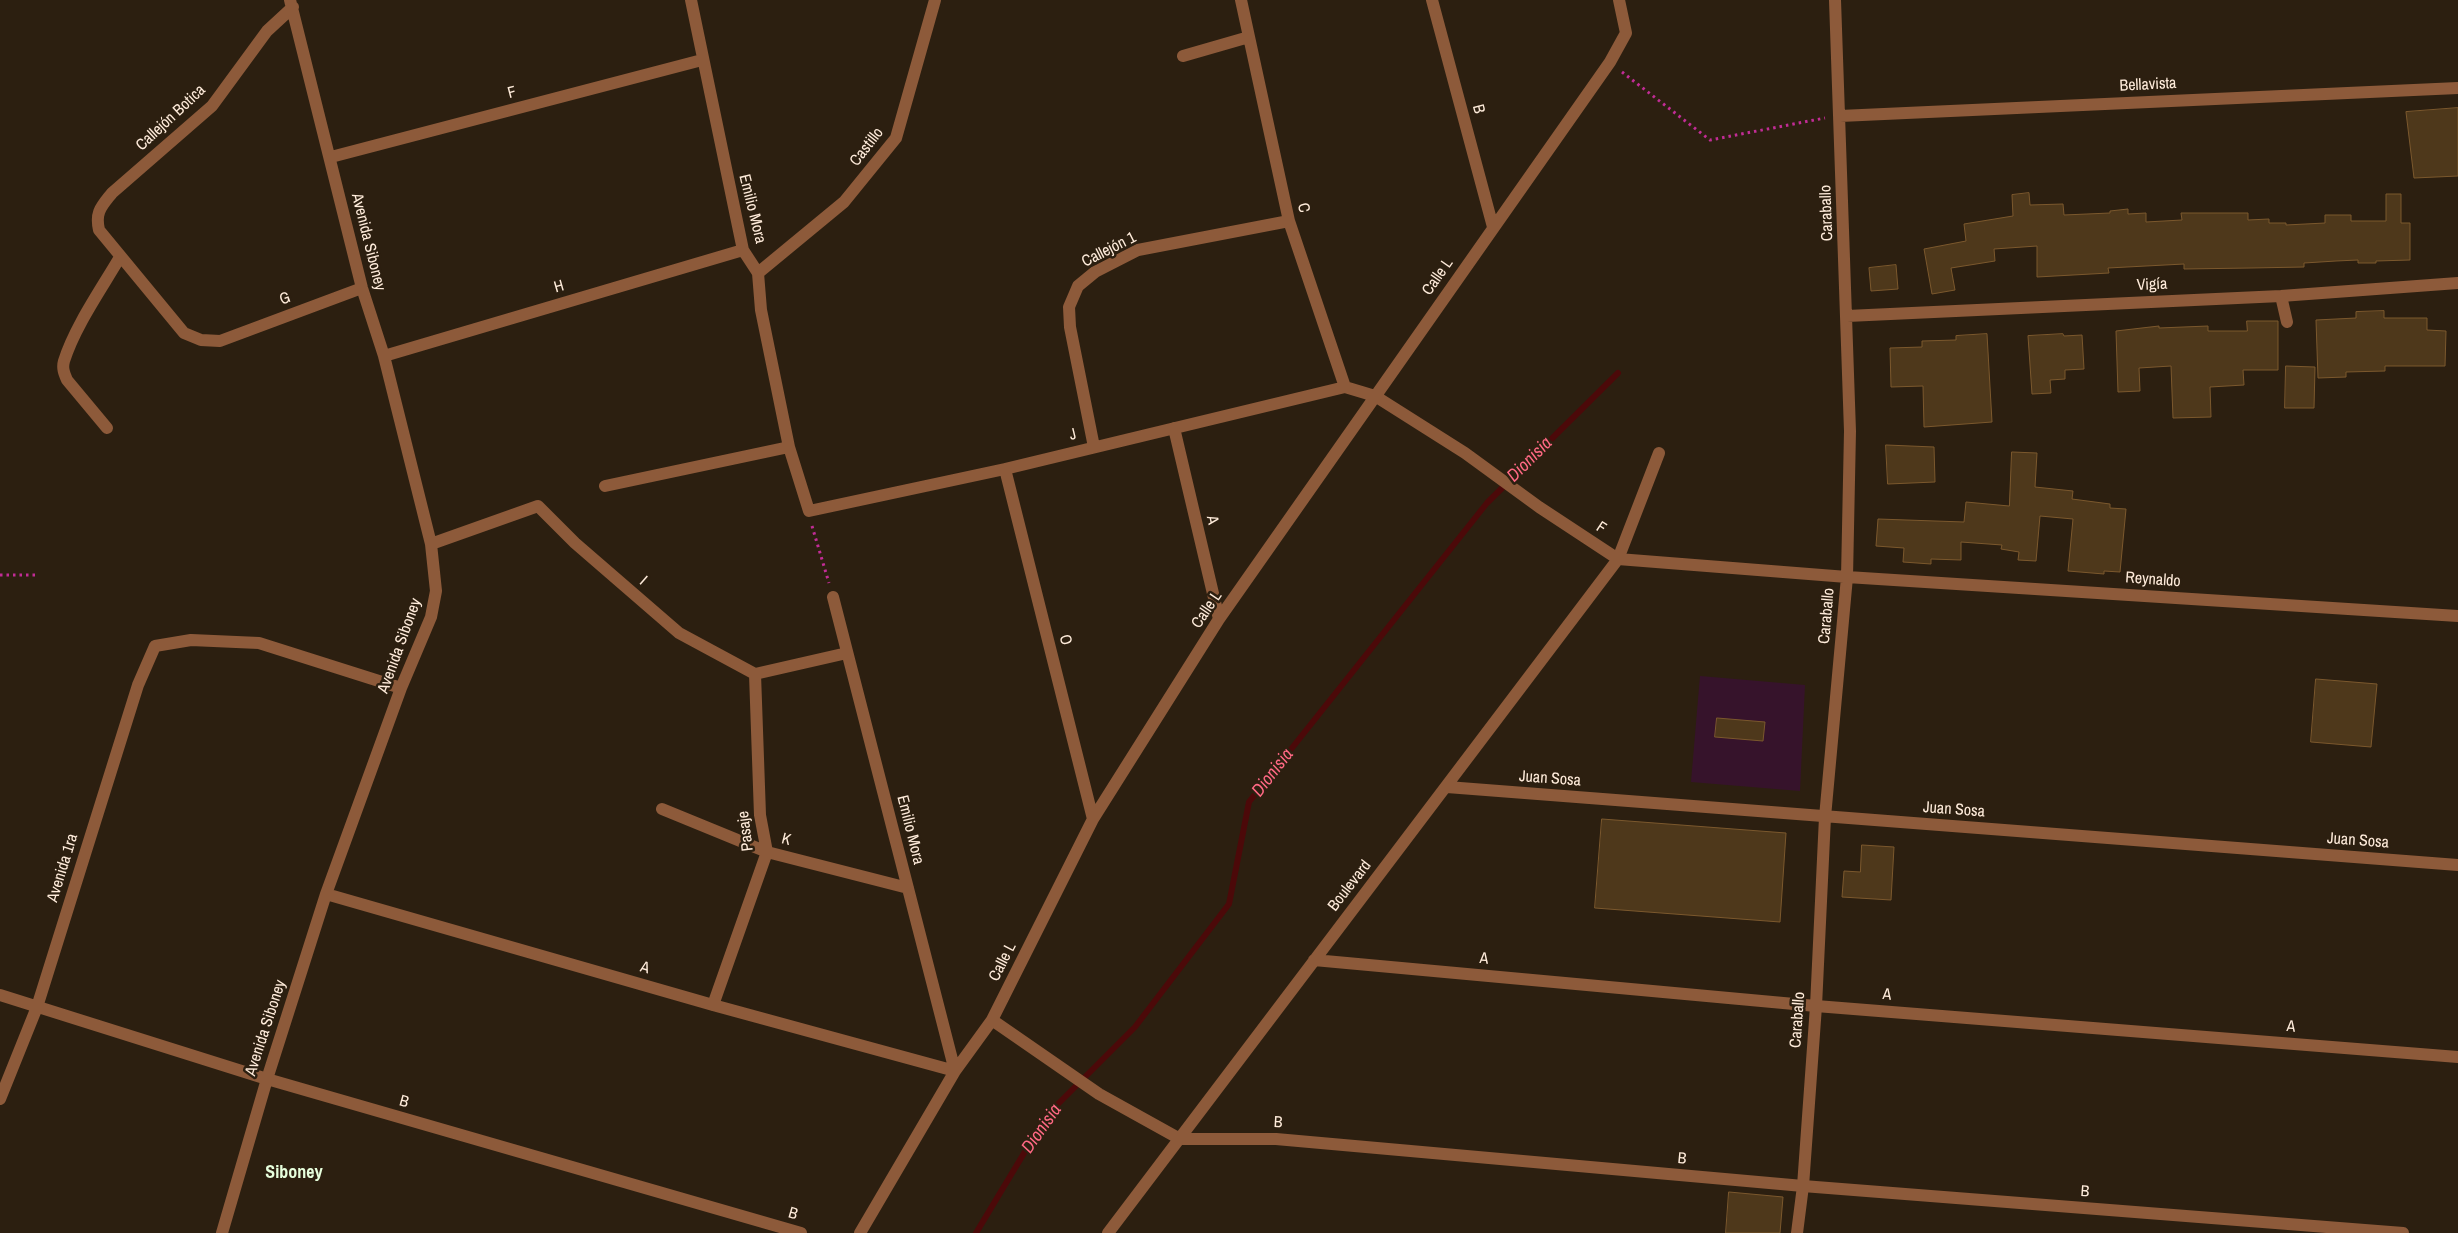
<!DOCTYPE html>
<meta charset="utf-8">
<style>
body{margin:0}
canvas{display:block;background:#2c1f10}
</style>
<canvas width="2458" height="1233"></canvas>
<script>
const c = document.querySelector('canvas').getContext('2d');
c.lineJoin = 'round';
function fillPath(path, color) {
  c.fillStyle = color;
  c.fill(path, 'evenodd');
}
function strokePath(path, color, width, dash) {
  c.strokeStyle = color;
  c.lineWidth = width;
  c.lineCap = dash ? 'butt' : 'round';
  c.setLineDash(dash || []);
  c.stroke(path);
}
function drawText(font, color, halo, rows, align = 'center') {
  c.font = font + ' "Archivo Narrow",sans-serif';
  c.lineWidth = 5;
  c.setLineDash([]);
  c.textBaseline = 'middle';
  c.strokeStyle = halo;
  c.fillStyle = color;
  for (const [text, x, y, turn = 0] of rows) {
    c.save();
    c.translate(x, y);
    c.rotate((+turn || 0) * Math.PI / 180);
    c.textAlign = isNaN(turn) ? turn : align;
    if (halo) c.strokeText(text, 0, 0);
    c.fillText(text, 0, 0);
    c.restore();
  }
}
const green = new Path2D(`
 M 1700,676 L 1805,685 L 1800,791 L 1691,782 Z`);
const stream = new Path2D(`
 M 976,1233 L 1047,1115 L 1135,1027 L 1229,904 L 1249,802 L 1487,503 L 1618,373`);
const building = new Path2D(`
 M 2458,108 L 2458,176 L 2414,178 L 2406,112 Z
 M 2029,193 L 2030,205 L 2063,204 L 2064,215 L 2110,213 L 2110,211 L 2128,209 L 2128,214 L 2146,213 L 2146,222 L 2182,220 L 2181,213 L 2248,213 L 2248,220 L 2269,219 L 2269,223 L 2286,223 L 2286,225 L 2325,223 L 2325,215 L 2351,215 L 2351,221 L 2386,221 L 2386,194 L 2401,194 L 2401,223 L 2410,223 L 2410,260 L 2376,261 L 2376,263 L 2358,263 L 2358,260 L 2336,261 L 2304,263 L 2304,267 L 2251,268 L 2184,269 L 2184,264 L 2108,268 L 2109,273 L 2037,277 L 2037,246 L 1994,249 L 1995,261 L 1951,268 L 1955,290 L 1932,294 L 1924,249 L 1966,241 L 1964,224 L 2013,216 L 2012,195 Z
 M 1896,265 L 1898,289 L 1871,291 L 1869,268 Z
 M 2384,311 L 2384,318 L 2427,318 L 2427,330 L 2446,331 L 2445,366 L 2385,366 L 2385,371 L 2346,372 L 2346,377 L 2318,378 L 2316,320 L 2356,318 L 2356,312 Z
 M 2247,321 L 2278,321 L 2278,370 L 2243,370 L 2244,385 L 2210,387 L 2211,417 L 2173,418 L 2171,366 L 2139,368 L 2140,391 L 2118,392 L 2116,331 L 2159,326 L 2159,328 L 2208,326 L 2208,331 L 2247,331 Z
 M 1987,334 L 1992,422 L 1924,427 L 1923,386 L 1891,387 L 1890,348 L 1922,347 L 1922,341 L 1956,340 L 1956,336 Z
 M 2063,334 L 2064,336 L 2082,335 L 2084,369 L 2065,370 L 2065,379 L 2050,380 L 2051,393 L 2032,394 L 2028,336 Z
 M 2286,366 L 2315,367 L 2314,408 L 2285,408 Z
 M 1886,445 L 1934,447 L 1935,482 L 1888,484 Z
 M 2012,452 L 2037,453 L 2035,487 L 2073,491 L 2072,499 L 2110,504 L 2110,508 L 2126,509 L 2120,572 L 2104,571 L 2104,574 L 2068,571 L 2073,519 L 2040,516 L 2036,561 L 2018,560 L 2019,552 L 2001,549 L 2002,545 L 1961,542 L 1961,560 L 1931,559 L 1931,564 L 1903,562 L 1904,548 L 1876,546 L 1878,519 L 1964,522 L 1966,502 L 2009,506 Z
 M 2316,679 L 2377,684 L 2371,747 L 2311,742 Z
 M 1717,718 L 1765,722 L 1763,741 L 1715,737 Z
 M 1602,819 L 1786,833 L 1780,922 L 1595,908 Z
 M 1862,845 L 1894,847 L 1891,900 L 1842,897 L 1844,871 L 1860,872 Z
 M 1729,1192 L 1783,1197 L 1780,1233 L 1726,1233 Z`);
const path = new Path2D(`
 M 1622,72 L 1710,140 L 1825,118
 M 812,526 L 829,583
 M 0,575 L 35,575`);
const minor = new Path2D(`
 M 691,0 L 743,250 L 758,273 L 761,310 L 789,447 L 809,511 L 1005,469 L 1345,387
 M 1241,0 L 1289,221 L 1345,387 L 1375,396 L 1465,453 L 1539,507 L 1618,559 L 1847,577 L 2458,616
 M 1432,0 L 1493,227
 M 293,7 L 267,31 L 212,106 L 112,193 C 101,207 95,212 99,230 L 184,333 L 201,340 L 220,341 L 362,288
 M 1183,56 L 1249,37
 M 1840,116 L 2458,88
 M 331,157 L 702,60
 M 758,273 L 844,202 L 896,138 L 935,0
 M 2281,296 L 2287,322
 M 1847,316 L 2281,296 L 2458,283
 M 384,356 L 743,250
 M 107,428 L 67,380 C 64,373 62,368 64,361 C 75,326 102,288 120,257
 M 1174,428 L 1219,619
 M 1094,447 L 1070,327 L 1069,307 L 1078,286 L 1095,272 L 1138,250 L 1289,221
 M 1005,469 L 1093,819
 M 605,486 L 789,447
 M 431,544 L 538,506 L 575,543 L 679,633 L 755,674 L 847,653
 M 1447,787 L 2458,865
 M 662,809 L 767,852 L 908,888
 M 326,894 L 713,1005 L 955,1071 L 833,597
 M 1314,960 L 1816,1006 L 2458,1057
 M 0,995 L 267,1079 L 801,1233
 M 713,1005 L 767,852 L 760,815 L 755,674
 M 992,1020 L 1099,1094 L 1180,1139 L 1276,1139 L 1803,1186 L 2403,1233
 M 0,1099 L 37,1007 L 138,685 L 155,646 L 191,640 L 259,643 L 401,688
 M 222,1233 L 267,1079 L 326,894 L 401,688 L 431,617 L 436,591 L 431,544 L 384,356 L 362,288 L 290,0
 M 860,1233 L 955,1071 L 992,1020 L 1093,819 L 1219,619 L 1610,62 L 1626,33 L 1619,0
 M 1108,1233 L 1618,559 L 1659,453
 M 1797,1233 L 1803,1186 L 1816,1006 L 1825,817 L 1847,577 L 1850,431 L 1835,0`);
const streetNames = [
 ["Bellavista",2148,85,-3],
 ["F",512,93,-15],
 ["B",1478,109,75],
 ["Callejón Botica",171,118,-43],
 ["Castillo",867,147,-52],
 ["C",1303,208,77],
 ["Emilio Mora",752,209,76],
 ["Caraballo",1827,213,-92],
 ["Avenida Siboney",368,242,76],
 ["Callejón 1",1109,250,-27],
 ["Calle L",1438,277,-55],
 ["Vigía",2152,285,-3],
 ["H",559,287,-16],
 ["G",285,299,-20],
 ["J",1073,435,-14],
 ["A",1212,520,77],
 ["F",1601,528,33],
 ["Reynaldo",2153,580,4],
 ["I",643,581,41],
 ["Calle L",1207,610,-56],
 ["Caraballo",1827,616,-85],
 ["O",1065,640,76],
 ["Avenida Siboney",400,646,-70],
 ["Juan Sosa",1550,779,4],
 ["Juan Sosa",1954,810,4],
 ["Emilio Mora",910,830,76],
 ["Pasaje",746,831,-97],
 ["K",786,840,14],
 ["Juan Sosa",2358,841,4],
 ["Avenida 1ra",63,868,-73],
 ["Boulevard",1350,886,-52],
 ["A",1484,959,5],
 ["Calle L",1003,962,-63],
 ["A",645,968,16],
 ["A",1887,995,5],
 ["Caraballo",1798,1020,-86],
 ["A",2291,1027,5],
 ["Avenida Siboney",266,1028,-72],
 ["B",404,1102,16],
 ["B",1278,1123,3],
 ["B",1682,1159,5],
 ["B",2085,1192,4],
 ["B",793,1214,16]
];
const waterNames = [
 ["Dionisia",1530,460,-45],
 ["Dionisia",1273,773,-52],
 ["Dionisia",1042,1129,-55]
];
const neighbourhoodNames = [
 ["Siboney",294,1173]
];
fillPath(green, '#36132b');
strokePath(stream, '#4c0909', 6);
fillPath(building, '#4e381b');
strokePath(building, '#7b582d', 1);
strokePath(path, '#c22c96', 3, [2.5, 4]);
strokePath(minor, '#8d5a3a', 12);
drawText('16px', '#ffecdb', '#2c1f10', streetNames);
drawText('italic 18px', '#ff6984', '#2c1f10', waterNames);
drawText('bold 18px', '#e7ffdd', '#2c1f10', neighbourhoodNames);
</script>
